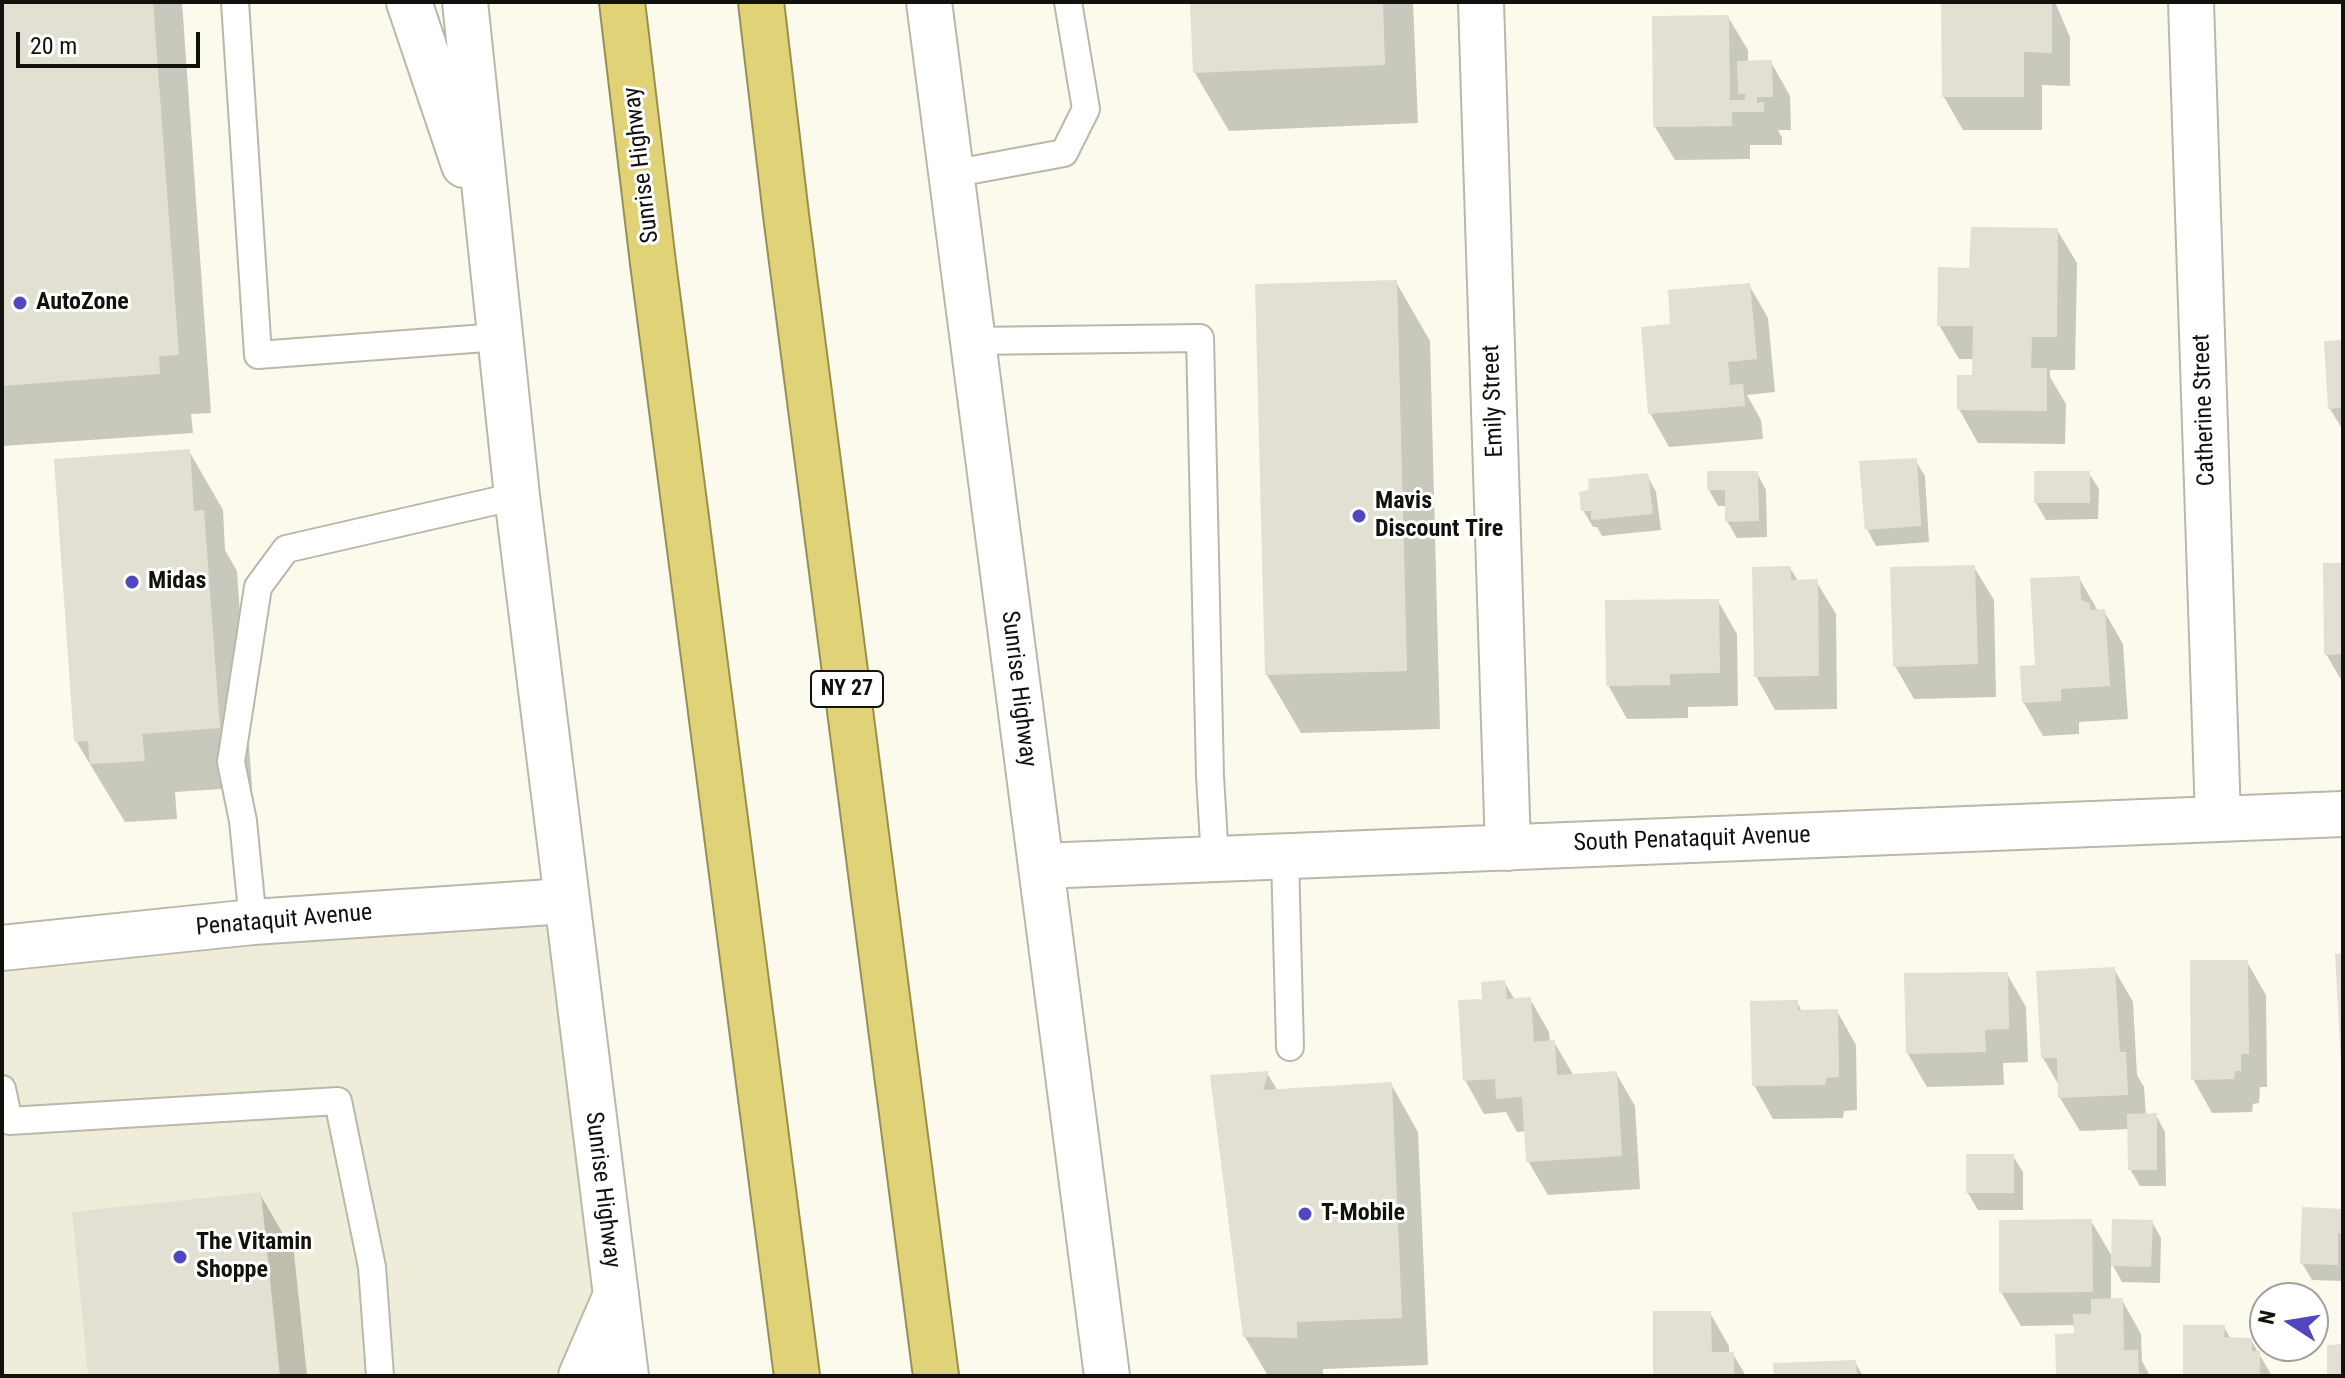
<!DOCTYPE html>
<style>
body{margin:0}
#map{position:relative;width:2345px;height:1378px;overflow:hidden;background:#fcfaed;font-family:"Roboto Condensed",sans-serif}
canvas{display:block}
.frame{position:absolute;inset:0;border:4px solid #12120d;pointer-events:none}
.north{position:absolute;left:2249px;top:1282px;width:80px;height:80px;box-sizing:border-box;background:#fff;border:2px solid #a0a09e;border-radius:50%;rotate:282deg;font-size:22px;font-weight:700;line-height:32px;text-align:center;color:#12120d}
.north::after{content:'';display:block;margin:auto;width:28px;height:36px;background:#5148bf;clip-path:polygon(50% 0,100% 100%,50% 72%,0 100%)}
.scale{position:absolute;left:16px;top:32px;width:184px;height:36px;box-sizing:border-box;border:4px solid #12120d;border-top:0;padding-left:10px;font-size:24px;line-height:28px;white-space:nowrap;color:#12120d;-webkit-text-stroke:6px #fff;paint-order:stroke}
</style>
<div id="map">
<canvas width="2345" height="1378"></canvas>
<div class="frame"></div>
<div class="north">N</div>
<div class="scale">20 m</div>
</div>
<script>
const c = document.querySelector('canvas').getContext('2d');
c.lineJoin = 'round';
function fillPath(path, color) {
  c.fillStyle = color;
  c.fill(path, 'evenodd');
}
function strokePath(path, color, width, dash) {
  c.strokeStyle = color;
  c.lineWidth = width;
  c.lineCap = dash ? 'butt' : 'round';
  c.setLineDash(dash || []);
  c.stroke(path);
}
function drawText(font, color, halo, rows, align = 'center') {
  c.font = font + ' "Roboto Condensed",sans-serif';
  c.lineWidth = 6;
  c.setLineDash([]);
  c.textBaseline = 'middle';
  c.strokeStyle = halo;
  c.fillStyle = color;
  for (const [text, x, y, turn = 0] of rows) {
    c.save();
    c.translate(x, y);
    c.rotate((+turn || 0) * Math.PI / 180);
    c.textAlign = isNaN(turn) ? turn : align;
    if (halo) c.strokeText(text, 0, 0);
    c.fillText(text, 0, 0);
    c.restore();
  }
}
const built = new Path2D(`
 M 566,901 L 626,1376 L 2,1376 L 2,949 Z`);
const shadow = new Path2D(`
 M 2,2 L 182,2 L 211,413 L 191,414 L 193,433 L 2,446 Z
 M 1192,2 L 1413,2 L 1418,123 L 1229,131 L 1195,73 Z
 M 1955,2 L 2055,2 L 2070,37 L 2070,86 L 2042,85 L 2042,130 L 1963,130 L 1944,97 L 1957,5 Z
 M 1728,17 L 1748,50 L 1748,63 L 1771,62 L 1790,96 L 1791,130 L 1778,130 L 1782,138 L 1782,145 L 1750,145 L 1750,159 L 1675,160 L 1655,127 Z
 M 2057,230 L 2077,263 L 2075,370 L 2050,370 L 2050,377 L 2066,404 L 2065,444 L 1978,443 L 1959,409 L 1974,377 L 1974,359 L 1959,359 L 1939,325 L 1971,270 Z
 M 1396,282 L 1430,341 L 1440,729 L 1301,733 L 1267,675 Z
 M 1749,285 L 1768,318 L 1775,392 L 1747,395 L 1761,420 L 1763,439 L 1669,447 L 1650,413 L 1672,326 Z
 M 2343,342 L 2343,430 L 2330,409 Z
 M 189,451 L 223,510 L 225,550 L 237,571 L 252,787 L 175,792 L 177,819 L 125,822 L 76,741 Z
 M 1915,460 L 1925,476 L 1929,542 L 1876,546 L 1867,529 Z
 M 1757,473 L 1766,490 L 1767,537 L 1737,538 L 1727,521 L 1727,506 L 1718,506 L 1709,490 Z
 M 2089,473 L 2099,489 L 2098,519 L 2046,520 L 2036,503 Z
 M 1647,475 L 1656,492 L 1661,530 L 1602,536 L 1597,527 L 1593,527 L 1583,510 L 1591,492 Z
 M 2343,565 L 2343,683 L 2326,654 Z
 M 1974,567 L 1994,600 L 1996,697 L 1914,699 L 1895,666 Z
 M 1790,568 L 1798,581 L 1816,581 L 1836,614 L 1837,709 L 1775,710 L 1756,676 Z
 M 2079,578 L 2098,611 L 2104,611 L 2123,644 L 2128,719 L 2079,722 L 2079,734 L 2043,736 L 2024,703 L 2037,667 Z
 M 1718,601 L 1737,634 L 1738,706 L 1688,707 L 1688,718 L 1627,719 L 1608,685 Z
 M 2247,962 L 2266,995 L 2267,1087 L 2260,1087 L 2259,1103 L 2253,1104 L 2252,1112 L 2212,1113 L 2193,1079 Z
 M 2114,969 L 2133,1002 L 2137,1075 L 2144,1087 L 2146,1115 L 2156,1115 L 2165,1132 L 2166,1186 L 2140,1186 L 2130,1169 L 2130,1129 L 2080,1131 L 2060,1098 L 2060,1087 L 2043,1058 Z
 M 2007,974 L 2026,1007 L 2028,1062 L 2003,1063 L 2004,1085 L 1927,1087 L 1908,1054 Z
 M 1504,982 L 1515,1000 L 1530,999 L 1549,1032 L 1550,1043 L 1554,1042 L 1574,1076 L 1616,1073 L 1635,1106 L 1640,1189 L 1548,1195 L 1528,1161 L 1526,1131 L 1517,1132 L 1506,1112 L 1484,1114 L 1465,1080 L 1484,1001 Z
 M 1797,1002 L 1802,1012 L 1837,1011 L 1856,1045 L 1857,1110 L 1844,1111 L 1843,1118 L 1773,1119 L 1754,1085 Z
 M 1267,1073 L 1278,1091 L 1391,1084 L 1418,1132 L 1428,1365 L 1323,1369 L 1323,1376 L 1268,1376 L 1245,1337 L 1213,1077 Z
 M 2013,1156 L 2023,1172 L 2023,1210 L 1978,1210 L 1968,1193 Z
 M 260,1194 L 294,1253 L 307,1376 L 90,1376 Z
 M 2343,1211 L 2343,1281 L 2312,1280 L 2302,1263 Z
 M 2091,1221 L 2113,1258 L 2152,1222 L 2161,1238 L 2160,1283 L 2122,1282 L 2111,1262 L 2111,1301 L 2122,1300 L 2141,1334 L 2142,1361 L 2150,1376 L 2058,1376 L 2077,1335 L 2076,1325 L 2021,1326 L 2001,1292 Z
 M 1710,1313 L 1729,1346 L 1729,1354 L 1733,1354 L 1746,1376 L 1655,1376 Z
 M 2224,1327 L 2231,1339 L 2251,1340 L 2272,1376 L 2185,1376 Z
 M 1855,1362 L 1863,1376 L 1776,1376 Z`);
const building = new Path2D(`
 M 2,2 L 153,2 L 179,355 L 159,356 L 160,374 L 2,386 Z
 M 1190,2 L 1383,2 L 1385,65 L 1193,73 Z
 M 2052,2 L 2052,53 L 2024,52 L 2024,97 L 1942,97 L 1941,3 Z
 M 1729,15 L 1730,100 L 1745,100 L 1745,94 L 1738,94 L 1737,61 L 1772,60 L 1773,97 L 1757,97 L 1757,103 L 1764,102 L 1764,112 L 1732,112 L 1732,126 L 1653,127 L 1652,16 Z
 M 1971,227 L 2058,228 L 2057,337 L 2032,337 L 2031,368 L 2047,368 L 2047,411 L 1957,410 L 1957,375 L 1972,375 L 1973,326 L 1937,326 L 1938,267 L 1969,268 Z
 M 1397,280 L 1407,671 L 1265,675 L 1255,284 Z
 M 1750,283 L 1757,359 L 1728,362 L 1730,385 L 1743,384 L 1745,406 L 1648,414 L 1641,327 L 1670,324 L 1668,290 Z
 M 2343,340 L 2343,408 L 2328,409 L 2324,341 Z
 M 190,449 L 194,511 L 204,510 L 220,728 L 142,734 L 145,761 L 90,764 L 88,741 L 74,742 L 54,459 Z
 M 1917,458 L 1921,526 L 1865,530 L 1859,461 Z
 M 1707,471 L 1758,471 L 1759,521 L 1725,522 L 1725,490 L 1707,490 Z
 M 2034,471 L 2090,471 L 2090,503 L 2034,503 Z
 M 1648,473 L 1653,514 L 1591,520 L 1591,511 L 1581,511 L 1579,492 L 1589,490 L 1588,479 Z
 M 2323,563 L 2343,563 L 2343,654 L 2324,655 Z
 M 1975,565 L 1978,664 L 1893,667 L 1890,567 Z
 M 1791,566 L 1791,580 L 1818,579 L 1819,676 L 1754,677 L 1752,567 Z
 M 2080,576 L 2081,600 L 2090,603 L 2090,610 L 2105,609 L 2110,686 L 2061,689 L 2061,701 L 2022,703 L 2020,666 L 2035,665 L 2030,578 Z
 M 1719,599 L 1720,673 L 1670,674 L 1670,685 L 1606,686 L 1605,600 Z
 M 2343,953 L 2343,1064 L 2341,1064 L 2335,954 Z
 M 2190,960 L 2248,960 L 2249,1054 L 2241,1054 L 2241,1071 L 2235,1071 L 2234,1079 L 2191,1080 Z
 M 2115,967 L 2120,1052 L 2126,1052 L 2128,1095 L 2058,1098 L 2057,1058 L 2041,1058 L 2036,971 Z
 M 2008,972 L 2009,1029 L 1985,1030 L 1986,1052 L 1906,1054 L 1904,973 Z
 M 1505,980 L 1507,999 L 1531,997 L 1534,1042 L 1555,1040 L 1557,1075 L 1617,1071 L 1622,1156 L 1526,1162 L 1522,1097 L 1496,1099 L 1495,1079 L 1463,1081 L 1458,1000 L 1482,999 L 1481,982 Z
 M 1798,1000 L 1798,1010 L 1838,1009 L 1839,1077 L 1826,1078 L 1825,1085 L 1752,1086 L 1750,1001 Z
 M 1269,1071 L 1263,1090 L 1392,1082 L 1402,1318 L 1297,1322 L 1297,1338 L 1243,1337 L 1210,1075 Z
 M 2157,1113 L 2157,1170 L 2128,1170 L 2127,1114 Z
 M 1966,1154 L 2014,1154 L 2014,1193 L 1966,1193 Z
 M 261,1192 L 280,1376 L 88,1376 L 72,1212 Z
 M 2302,1207 L 2343,1209 L 2343,1234 L 2338,1233 L 2338,1265 L 2300,1264 Z
 M 2092,1219 L 2093,1292 L 1999,1293 L 1999,1220 Z
 M 2112,1219 L 2153,1220 L 2151,1267 L 2111,1266 Z
 M 2123,1298 L 2124,1350 L 2138,1350 L 2139,1376 L 2056,1376 L 2055,1334 L 2074,1333 L 2073,1314 L 2091,1314 L 2091,1299 Z
 M 1653,1311 L 1711,1311 L 1712,1352 L 1734,1352 L 1734,1376 L 1653,1376 Z
 M 2183,1325 L 2225,1325 L 2224,1337 L 2252,1338 L 2252,1351 L 2260,1351 L 2260,1376 L 2183,1376 Z
 M 2343,1344 L 2343,1376 L 2327,1376 L 2327,1345 Z
 M 1856,1360 L 1857,1376 L 1774,1376 L 1773,1363 Z`);
const lane = new Path2D(`
 M 235,2 L 258,355 L 499,337
 M 951,174 L 1064,153 L 1086,109 L 1068,2
 M 973,341 L 1200,338 L 1210,776 L 1215,860
 M 1285,858 L 1290,1047
 M 253,922 L 243,821 L 231,762 L 258,587 L 286,549 L 517,496
 M 2,1089 L 9,1121 L 338,1101 L 372,1267 L 380,1376`);
const street = new Path2D(`
 M 1481,2 L 1508,848
 M 2191,2 L 2218,818
 M 1041,866 L 2343,814
 M 2,948 L 253,922 L 566,901
 M 581,1376 L 616,1295`);
const secondary = new Path2D(`
 M 409,2 L 464,165
 M 465,2 L 517,496 L 626,1376
 M 929,2 L 1107,1376`);
const highway = new Path2D(`
 M 622,2 L 653,263 L 797,1376
 M 761,2 L 786,215 L 936,1376`);
const markers = [
 [20,303,8,"#5148bf"],
 [1359,516,8,"#5148bf"],
 [132,582,8,"#5148bf"],
 [1305,1214,8,"#5148bf"],
 [180,1257,8,"#5148bf"]
];
const shields = [
 [847,689,72]
];
const shieldNames = [
 ["NY 27",847,689]
];
const streetNames = [
 ["Sunrise Highway",642,165,-97],
 ["Emily Street",1494,401,-92],
 ["Catherine Street",2205,410,-92],
 ["Sunrise Highway",1018,689,83],
 ["South Penataquit Avenue",1692,840,-2],
 ["Penataquit Avenue",284,921,-5],
 ["Sunrise Highway",602,1190,83]
];
const poiNames = [
 ["AutoZone",36,303],
 ["Mavis",1375,502],
 ["Discount Tire",1375,530],
 ["Midas",148,582],
 ["T-Mobile",1321,1214],
 ["The Vitamin",196,1243],
 ["Shoppe",196,1271]
];
fillPath(built, '#efedd9');
fillPath(shadow, '#0003');
fillPath(building, '#e2e0d3');
strokePath(lane, '#b9b8ab', 30);
strokePath(street, '#b9b8ab', 48);
strokePath(secondary, '#b9b8ab', 48);
strokePath(highway, '#988f52', 48);
strokePath(lane, '#fff', 26);
strokePath(street, '#fff', 44);
strokePath(secondary, '#fff', 44);
strokePath(highway, '#e0d277', 44);
for (const [x, y, r, color] of markers) {
  const dot = new Path2D();
  dot.arc(x, y, r, 0, 2 * Math.PI);
  c.fillStyle = color;
  c.fill(dot);
  strokePath(dot, '#fff', 3);
}
for (const [x, y, w] of shields) {
  const box = new Path2D();
  box.roundRect(x - w / 2, y - 18, w, 36, 6);
  c.fillStyle = '#fff';
  c.fill(box);
  strokePath(box, '#12120d', 2);
}
drawText('bold 22px', '#12120d', null, shieldNames);
drawText('24px', '#12120d', '#fff', streetNames);
drawText('bold 24px', '#12120d', '#fff', poiNames, 'left');
</script>
